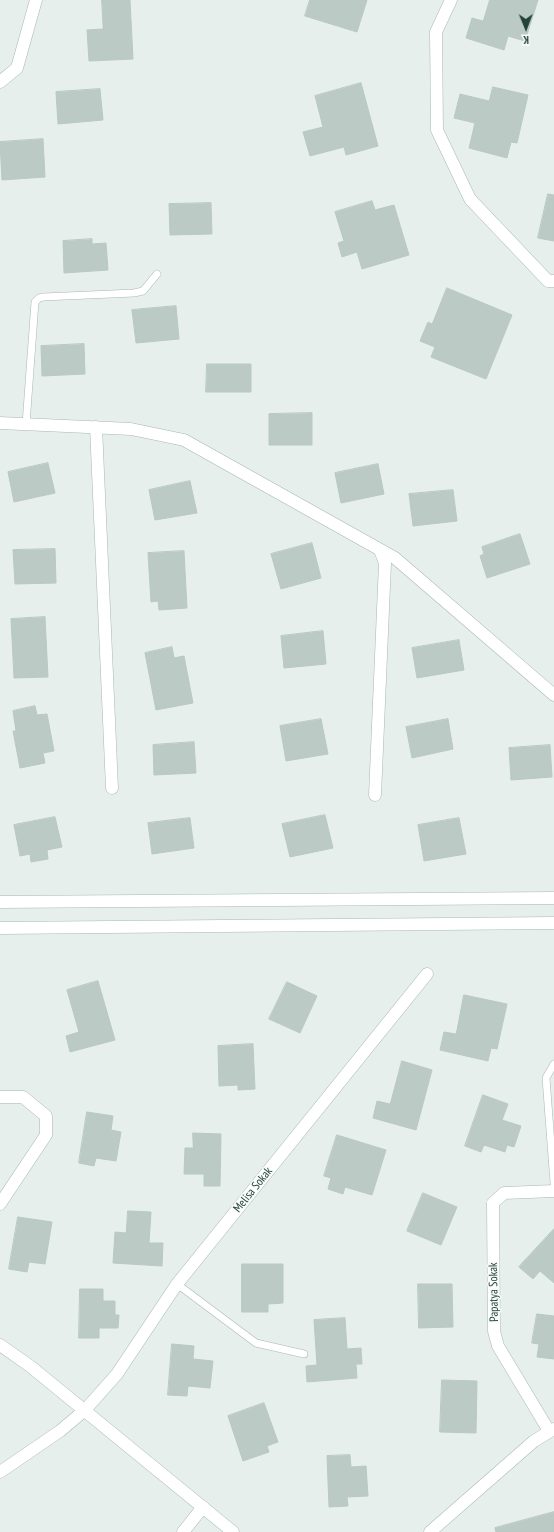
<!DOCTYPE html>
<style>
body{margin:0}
#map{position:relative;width:554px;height:1532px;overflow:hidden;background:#e6efeb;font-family:"PT Sans Narrow",sans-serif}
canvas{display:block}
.north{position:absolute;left:506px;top:8px;width:40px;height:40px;-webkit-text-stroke:3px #f7fbf9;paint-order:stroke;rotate:179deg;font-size:11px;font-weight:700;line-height:16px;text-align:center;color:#24423a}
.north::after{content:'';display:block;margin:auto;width:14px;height:18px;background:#24423a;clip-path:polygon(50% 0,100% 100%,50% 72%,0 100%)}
</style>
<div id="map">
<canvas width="554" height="1532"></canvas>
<div class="north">K</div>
</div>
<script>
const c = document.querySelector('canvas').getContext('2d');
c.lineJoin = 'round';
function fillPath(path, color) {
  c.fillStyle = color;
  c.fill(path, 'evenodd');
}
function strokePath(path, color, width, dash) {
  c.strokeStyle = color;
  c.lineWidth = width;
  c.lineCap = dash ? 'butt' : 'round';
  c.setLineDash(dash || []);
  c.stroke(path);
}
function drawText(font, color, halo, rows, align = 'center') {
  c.font = font + ' "PT Sans Narrow",sans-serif';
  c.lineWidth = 3;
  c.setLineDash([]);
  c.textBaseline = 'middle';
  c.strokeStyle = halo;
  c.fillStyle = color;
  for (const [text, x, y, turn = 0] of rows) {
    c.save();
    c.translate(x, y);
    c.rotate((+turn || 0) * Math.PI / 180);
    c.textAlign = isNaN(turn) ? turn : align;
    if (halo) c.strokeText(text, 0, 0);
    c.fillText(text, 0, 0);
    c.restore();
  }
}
const building = new Path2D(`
 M 102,0 L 130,0 L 133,59 L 89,61 L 87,30 L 103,29 Z
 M 310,0 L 367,0 L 357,32 L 305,16 Z
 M 490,0 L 538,0 L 525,41 L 508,36 L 504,50 L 466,38 L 472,18 L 483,21 Z
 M 361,83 L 378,146 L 346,155 L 344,147 L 310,156 L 303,132 L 323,127 L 315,96 Z
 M 493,87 L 528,95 L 517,143 L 511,142 L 507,158 L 469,148 L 475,123 L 454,118 L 460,94 L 489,101 Z
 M 100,89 L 103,120 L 58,124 L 56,92 Z
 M 43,139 L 45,177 L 2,180 L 0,142 Z
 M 548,194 L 554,195 L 554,241 L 538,238 Z
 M 372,201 L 375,210 L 394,205 L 409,255 L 362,269 L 357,252 L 342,257 L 338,243 L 344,241 L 335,212 Z
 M 211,203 L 212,234 L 170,235 L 169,204 Z
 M 92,239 L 92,244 L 106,243 L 108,270 L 64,273 L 63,241 Z
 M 447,288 L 512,315 L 486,379 L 431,357 L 435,347 L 420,341 L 428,322 L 432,324 Z
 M 176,306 L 179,339 L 136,343 L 132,310 Z
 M 84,344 L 85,374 L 42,376 L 41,346 Z
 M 207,364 L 251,364 L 251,392 L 206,392 Z
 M 312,413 L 312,445 L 269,445 L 269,414 Z
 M 48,463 L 55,493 L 14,502 L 8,472 Z
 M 378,464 L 384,494 L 341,503 L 335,473 Z
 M 190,481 L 197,513 L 155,520 L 149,490 Z
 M 453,490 L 457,521 L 413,526 L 409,494 Z
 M 520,534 L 530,564 L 487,578 L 480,556 L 484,554 L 482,547 Z
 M 312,543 L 321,578 L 281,589 L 271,554 Z
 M 55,549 L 56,583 L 15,584 L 13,550 Z
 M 184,551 L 187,608 L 159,610 L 158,601 L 151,602 L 148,553 Z
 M 45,617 L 48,677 L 14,678 L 11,619 Z
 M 323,631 L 326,664 L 284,668 L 281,636 Z
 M 459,640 L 464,670 L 417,678 L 412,648 Z
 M 172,647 L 174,658 L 184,656 L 193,703 L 156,710 L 145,653 Z
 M 35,706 L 37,715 L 47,714 L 54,751 L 43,753 L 45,763 L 20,768 L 13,731 L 16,731 L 13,711 Z
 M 321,719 L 328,754 L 286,761 L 280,726 Z
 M 448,719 L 453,749 L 412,758 L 406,727 Z
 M 194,742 L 196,773 L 154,775 L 153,745 Z
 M 550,745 L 552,777 L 511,780 L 509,748 Z
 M 325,815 L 333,848 L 290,857 L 282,824 Z
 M 55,817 L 62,847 L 47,850 L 48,859 L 31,862 L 30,854 L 20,856 L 14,825 Z
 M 190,818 L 194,848 L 152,854 L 148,823 Z
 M 459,818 L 466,854 L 424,861 L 418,825 Z
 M 98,981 L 115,1040 L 70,1052 L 66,1036 L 79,1032 L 67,990 Z
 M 287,982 L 317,996 L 300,1033 L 269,1019 Z
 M 464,995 L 507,1004 L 497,1049 L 491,1048 L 488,1061 L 440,1050 L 444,1032 L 456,1034 Z
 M 253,1044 L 255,1089 L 238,1090 L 238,1085 L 219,1086 L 218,1046 Z
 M 402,1061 L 432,1070 L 416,1130 L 373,1118 L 377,1101 L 390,1104 Z
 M 483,1095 L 508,1104 L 502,1120 L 521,1126 L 514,1147 L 507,1145 L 505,1152 L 484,1145 L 481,1152 L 465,1146 Z
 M 87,1112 L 113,1116 L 111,1130 L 121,1132 L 116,1161 L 96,1158 L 94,1166 L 79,1163 Z
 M 193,1133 L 221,1134 L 220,1186 L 204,1186 L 204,1174 L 184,1174 L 185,1148 L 193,1148 Z
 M 337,1135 L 386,1150 L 372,1195 L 345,1187 L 343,1194 L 328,1189 L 331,1178 L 324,1176 Z
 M 423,1193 L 457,1207 L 441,1245 L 407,1231 Z
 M 128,1211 L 151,1212 L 149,1243 L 163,1243 L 162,1266 L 113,1263 L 115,1232 L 126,1233 Z
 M 18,1217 L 52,1222 L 45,1264 L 29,1262 L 27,1272 L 9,1269 Z
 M 554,1229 L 554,1283 L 540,1271 L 533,1279 L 519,1267 Z
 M 242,1264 L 283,1264 L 283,1303 L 268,1304 L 268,1312 L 242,1312 Z
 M 418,1284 L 452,1284 L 453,1327 L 419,1328 Z
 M 80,1289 L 103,1289 L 103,1301 L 115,1301 L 115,1315 L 119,1315 L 118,1328 L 99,1328 L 99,1338 L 79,1338 Z
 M 537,1314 L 554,1316 L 554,1359 L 537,1357 L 539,1344 L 532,1343 Z
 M 345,1318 L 347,1349 L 361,1348 L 362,1364 L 356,1364 L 357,1378 L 307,1382 L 306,1366 L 317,1365 L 314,1320 Z
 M 172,1344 L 194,1346 L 193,1359 L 213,1361 L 210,1388 L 188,1386 L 187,1396 L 168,1395 Z
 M 442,1380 L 477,1381 L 476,1433 L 440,1432 Z
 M 264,1403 L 278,1442 L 267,1446 L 269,1452 L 243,1461 L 228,1416 Z
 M 350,1455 L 351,1467 L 366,1466 L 368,1496 L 347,1497 L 348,1506 L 329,1507 L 327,1456 Z
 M 554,1512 L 554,1532 L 496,1532 L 495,1528 Z`);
const service = new Path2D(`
 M 26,424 L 35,302 L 39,298 L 43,297 L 134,293 L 143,291 L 157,274
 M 554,1064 L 546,1078 L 554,1183
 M 177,1284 L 256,1343 L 304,1354`);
const minor = new Path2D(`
 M 451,0 L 436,32 L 437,130 L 470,199 L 548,281 L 554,281
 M 0,82 L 17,68 L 36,0
 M 0,423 L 131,429 L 184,440 L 395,558 L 554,695
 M 96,427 L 112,788
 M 375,795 L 385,563 L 380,550
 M 0,1097 L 23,1097 L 46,1116 L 46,1135 L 0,1204
 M 549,1431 L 498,1346 L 494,1331 L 493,1203 L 504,1193 L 554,1191
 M 0,1472 L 60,1431 L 85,1410 L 117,1374 L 177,1284 L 427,974
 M 183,1532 L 203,1507`);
const tertiary = new Path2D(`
 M 0,1345 L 30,1366 L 233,1532
 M 430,1532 L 534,1441 L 554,1429`);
const secondary = new Path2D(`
 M 0,902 L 554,898
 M 0,928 L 554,923`);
const streetNames = [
 ["Melisa Sokak",253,1190,-51],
 ["Papatya Sokak",494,1292,-91]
];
fillPath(building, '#bbcac4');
strokePath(building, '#b8c9c2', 1);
strokePath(service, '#a8b8b2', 8);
strokePath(minor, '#a8b8b2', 13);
strokePath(tertiary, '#a8b8b2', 13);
strokePath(secondary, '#a4bbb3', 13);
strokePath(service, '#fff', 7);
strokePath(minor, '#fff', 12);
strokePath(tertiary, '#fff', 12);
strokePath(secondary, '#fff', 12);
drawText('12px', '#24423a', '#f7fbf9', streetNames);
</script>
